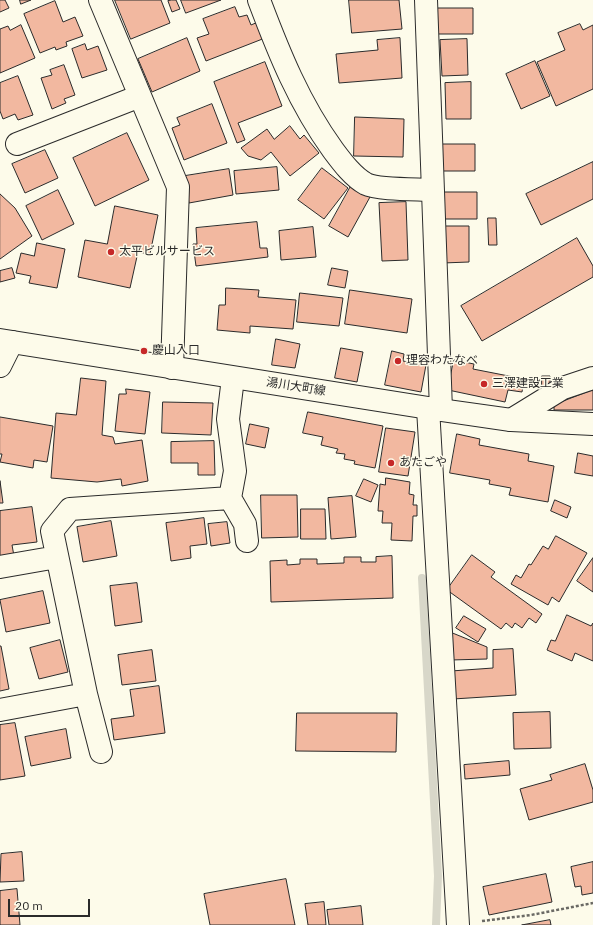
<!DOCTYPE html>
<meta charset="utf-8">
<style>
body{margin:0}
#map{position:relative;width:593px;height:925px;overflow:hidden;background:#fdfbea;font-family:"IBM Plex Sans",sans-serif}
canvas{display:block}
.scale{position:absolute;left:8px;top:899px;width:82px;height:18px;box-sizing:border-box;border:2px solid #2b2b2b;border-top:0;padding-left:5px;font-size:12px;line-height:14px;white-space:nowrap;color:#2b2b2b;-webkit-text-stroke:3px #fdfbea;paint-order:stroke}
</style>
<div id="map">
<canvas width="593" height="925"></canvas>
<div class="scale">20 m</div>
</div>
<script>
const c = document.querySelector('canvas').getContext('2d');
c.lineJoin = 'round';
function strokePath(path, color, width, dash) {
  c.strokeStyle = color;
  c.lineWidth = width;
  c.lineCap = dash ? 'butt' : 'round';
  c.setLineDash(dash || []);
  c.stroke(path);
}
function fillPath(path, color) {
  c.fillStyle = color;
  c.fill(path, 'evenodd');
}
function drawText(font, color, halo, rows, align = 'center') {
  c.font = font + ' "IBM Plex Sans","Noto Sans JP",sans-serif';
  c.lineWidth = 3;
  c.setLineDash([]);
  c.textBaseline = 'middle';
  c.strokeStyle = halo;
  c.fillStyle = color;
  for (const [text, x, y, turn = 0] of rows) {
    c.save();
    c.translate(x, y);
    c.rotate((+turn || 0) * Math.PI / 180);
    c.textAlign = isNaN(turn) ? turn : align;
    if (halo) c.strokeText(text, 0, 0);
    c.fillText(text, 0, 0);
    c.restore();
  }
}
const stream = new Path2D(`
 M 422,578 L 438,876 L 436,925`);
const building = new Path2D(`
 M 0,0 L 5,0 L 9,8 L 0,12 Z
 M 20,0 L 31,0 L 21,4 Z
 M 115,0 L 161,0 L 170,23 L 131,39 Z
 M 172,0 L 176,0 L 180,9 L 172,12 L 168,1 Z
 M 181,0 L 221,0 L 186,13 Z
 M 349,0 L 399,0 L 402,29 L 352,33 Z
 M 55,1 L 63,22 L 75,17 L 83,36 L 66,42 L 67,46 L 56,50 L 55,47 L 40,53 L 24,14 Z
 M 235,7 L 239,17 L 247,15 L 251,25 L 258,22 L 265,38 L 206,61 L 197,38 L 209,34 L 203,19 Z
 M 435,8 L 473,8 L 473,34 L 435,34 Z
 M 580,24 L 583,30 L 593,25 L 593,89 L 556,106 L 537,62 L 565,50 L 558,33 Z
 M 21,25 L 35,58 L 0,73 L 0,29 L 8,26 L 10,30 Z
 M 187,38 L 200,71 L 152,92 L 138,59 Z
 M 400,38 L 402,78 L 339,83 L 336,54 L 378,50 L 377,40 Z
 M 467,39 L 468,75 L 442,76 L 440,40 Z
 M 85,44 L 87,50 L 98,46 L 107,70 L 82,78 L 72,49 Z
 M 535,61 L 550,96 L 521,109 L 506,74 Z
 M 265,62 L 282,106 L 238,123 L 245,140 L 237,143 L 214,82 Z
 M 64,65 L 75,95 L 64,99 L 66,103 L 52,109 L 41,78 L 52,75 L 50,70 Z
 M 18,76 L 33,115 L 18,120 L 15,114 L 3,119 L 0,111 L 0,83 Z
 M 471,82 L 471,119 L 446,119 L 445,83 Z
 M 212,104 L 227,143 L 184,160 L 172,128 L 180,125 L 177,118 Z
 M 355,117 L 404,119 L 403,157 L 354,156 Z
 M 290,126 L 300,139 L 304,135 L 319,153 L 290,176 L 271,152 L 261,160 L 248,156 L 241,148 L 267,129 L 274,139 Z
 M 127,133 L 149,180 L 95,206 L 73,158 Z
 M 438,144 L 475,144 L 475,171 L 438,171 Z
 M 45,150 L 58,178 L 25,193 L 12,164 Z
 M 593,162 L 593,199 L 541,225 L 526,194 Z
 M 277,167 L 279,190 L 236,194 L 234,171 Z
 M 322,168 L 348,188 L 324,219 L 298,200 Z
 M 229,169 L 233,195 L 189,203 L 185,176 Z
 M 351,186 L 370,197 L 348,237 L 329,226 Z
 M 58,190 L 74,224 L 42,240 L 26,206 Z
 M 440,192 L 477,192 L 477,219 L 440,219 Z
 M 0,194 L 15,208 L 32,236 L 0,259 Z
 M 406,202 L 408,260 L 382,261 L 379,203 Z
 M 115,206 L 158,215 L 150,254 L 138,252 L 130,288 L 78,277 L 85,240 L 107,244 Z
 M 488,218 L 496,218 L 497,245 L 489,245 Z
 M 257,222 L 260,248 L 267,248 L 268,257 L 196,266 L 193,244 L 197,244 L 196,228 Z
 M 442,226 L 469,226 L 469,262 L 443,263 Z
 M 313,227 L 316,257 L 281,260 L 279,231 Z
 M 577,238 L 593,266 L 593,277 L 482,341 L 461,306 Z
 M 37,243 L 65,249 L 57,288 L 29,283 L 31,276 L 16,273 L 21,253 L 34,256 Z
 M 12,268 L 15,278 L 0,282 L 0,271 Z
 M 332,268 L 348,271 L 345,288 L 328,285 Z
 M 226,288 L 259,290 L 258,297 L 296,300 L 293,329 L 250,326 L 250,333 L 217,330 L 219,305 L 225,305 Z
 M 350,290 L 412,299 L 407,333 L 345,324 Z
 M 300,293 L 343,298 L 339,326 L 297,322 Z
 M 276,339 L 300,344 L 295,368 L 272,365 Z
 M 341,348 L 363,352 L 357,382 L 335,378 Z
 M 392,351 L 404,354 L 403,361 L 426,365 L 421,392 L 385,385 Z
 M 454,360 L 474,364 L 473,369 L 524,379 L 522,392 L 508,390 L 505,402 L 448,390 Z
 M 542,376 L 550,376 L 550,387 L 542,388 Z
 M 81,378 L 106,381 L 102,435 L 113,437 L 115,444 L 142,440 L 148,481 L 122,486 L 121,479 L 97,482 L 51,478 L 56,413 L 76,415 Z
 M 126,389 L 150,392 L 145,434 L 115,431 L 119,394 L 126,394 Z
 M 593,390 L 593,410 L 554,410 L 554,405 Z
 M 163,402 L 213,403 L 211,435 L 162,433 Z
 M 308,412 L 383,426 L 375,468 L 354,464 L 355,461 L 344,459 L 345,454 L 336,453 L 338,449 L 321,445 L 323,437 L 303,433 Z
 M 0,417 L 53,426 L 47,462 L 34,460 L 33,468 L 0,462 L 2,454 L 0,454 Z
 M 250,424 L 269,428 L 265,448 L 246,444 Z
 M 386,428 L 415,432 L 408,476 L 379,472 Z
 M 457,434 L 480,439 L 479,445 L 529,454 L 528,461 L 554,466 L 548,502 L 509,495 L 511,488 L 489,484 L 490,480 L 450,473 Z
 M 214,441 L 215,475 L 198,475 L 198,463 L 171,463 L 171,442 Z
 M 578,453 L 593,456 L 593,476 L 575,473 Z
 M 386,478 L 410,482 L 409,494 L 414,495 L 413,505 L 417,505 L 417,516 L 413,516 L 412,541 L 391,540 L 392,523 L 382,523 L 383,511 L 378,511 L 380,484 L 385,485 Z
 M 364,479 L 378,485 L 371,502 L 356,496 Z
 M 0,481 L 3,503 L 0,503 Z
 M 261,495 L 297,495 L 298,537 L 262,538 Z
 M 352,496 L 356,537 L 331,539 L 328,498 Z
 M 555,500 L 571,507 L 567,518 L 551,511 Z
 M 32,507 L 37,542 L 12,545 L 14,556 L 0,558 L 0,511 Z
 M 301,509 L 325,509 L 326,539 L 301,539 Z
 M 204,518 L 207,544 L 190,546 L 191,558 L 171,561 L 166,523 Z
 M 111,521 L 117,556 L 83,562 L 77,527 Z
 M 227,522 L 230,543 L 211,546 L 208,524 Z
 M 556,536 L 587,553 L 559,602 L 552,597 L 548,605 L 511,584 L 516,575 L 521,578 L 529,564 L 531,565 L 543,546 L 548,549 Z
 M 472,555 L 495,572 L 491,577 L 542,614 L 536,623 L 529,618 L 522,628 L 515,623 L 512,628 L 506,623 L 501,629 L 447,590 Z
 M 392,556 L 393,598 L 271,602 L 270,561 L 287,560 L 287,565 L 300,564 L 300,559 L 317,559 L 317,564 L 344,563 L 344,557 L 361,557 L 361,562 L 376,562 L 376,557 Z
 M 593,558 L 593,592 L 577,581 Z
 M 137,583 L 142,622 L 115,626 L 110,586 Z
 M 43,591 L 50,623 L 6,632 L 0,600 Z
 M 567,615 L 591,626 L 593,623 L 593,661 L 575,653 L 572,661 L 547,650 L 551,640 L 555,641 Z
 M 464,616 L 486,629 L 478,642 L 456,628 Z
 M 450,632 L 487,647 L 487,659 L 451,660 Z
 M 60,640 L 68,672 L 39,679 L 30,648 Z
 M 0,646 L 1,646 L 9,689 L 0,691 Z
 M 513,649 L 516,695 L 453,699 L 451,671 L 493,668 L 493,650 Z
 M 152,650 L 156,681 L 122,685 L 118,655 Z
 M 159,686 L 165,733 L 114,740 L 111,719 L 134,716 L 130,690 Z
 M 550,712 L 551,748 L 514,749 L 513,713 Z
 M 297,713 L 397,713 L 396,752 L 296,751 Z
 M 15,723 L 25,776 L 0,780 L 0,725 Z
 M 66,729 L 71,758 L 31,766 L 25,737 Z
 M 509,761 L 510,775 L 465,779 L 464,765 Z
 M 585,764 L 593,790 L 593,802 L 529,820 L 520,789 L 552,780 L 550,775 Z
 M 22,852 L 24,881 L 0,882 L 1,854 Z
 M 593,862 L 593,893 L 582,895 L 581,886 L 575,887 L 571,867 Z
 M 546,874 L 552,902 L 489,915 L 483,887 Z
 M 286,879 L 295,925 L 210,925 L 204,894 Z
 M 17,889 L 20,925 L 0,925 L 0,891 Z
 M 324,902 L 326,925 L 308,925 L 305,904 Z
 M 361,906 L 363,925 L 329,925 L 327,910 Z
 M 550,920 L 551,925 L 522,925 Z`);
const path = new Path2D(`
 M 482,921 L 531,915 L 593,903`);
const minor = new Path2D(`
 M 100,0 L 178,187 L 172,368
 M 259,0 C 279,53 299,103 333,150 C 342,162 353,177 366,184 C 378,190 418,189 433,190
 M 426,0 L 441,410
 M 17,144 L 140,96
 M 0,366 L 12,342
 M 233,378 L 228,419 L 235,471 L 230,498 L 245,524 L 247,541
 M 428,408 L 458,925
 M 511,420 L 563,388 L 593,378
 M 0,567 L 57,557
 M 0,710 L 86,694
 M 101,752 L 86,694 L 52,531 L 70,509 L 230,498`);
const major = new Path2D(`
 M 0,340 L 441,410 L 511,420 L 593,424`);
const markers = [
 [111,252,4,"#c62828"],
 [144,351,4,"#c62828"],
 [398,361,4,"#c62828"],
 [484,384,4,"#c62828"],
 [391,463,4,"#c62828"]
];
const poiNames = [
 ["太平ビルサービス",119,252],
 ["慶山入口",152,351],
 ["理容わたなべ",406,361],
 ["三澤建設工業",492,384],
 ["あたごや",399,463]
];
const streetNames = [
 ["湯川大町線",296,387,9]
];
strokePath(stream, '#d8d7c9', 8);
fillPath(building, '#f2b8a0');
strokePath(building, '#2b2b2b', 1);
strokePath(minor, '#2b2b2b', 24);
strokePath(major, '#2b2b2b', 24);
strokePath(path, '#6a6964', 2.5, [3, 2]);
strokePath(minor, '#fdfbea', 22);
strokePath(major, '#fdfbea', 22);
for (const [x, y, r, color] of markers) {
  const dot = new Path2D();
  dot.arc(x, y, r, 0, 2 * Math.PI);
  c.fillStyle = color;
  c.fill(dot);
  strokePath(dot, '#fdfbea', 1.5);
}
drawText('12px', '#2b2b2b', '#fdfbea', poiNames, 'left');
drawText('12px', '#2b2b2b', '#fdfbea', streetNames);
</script>
